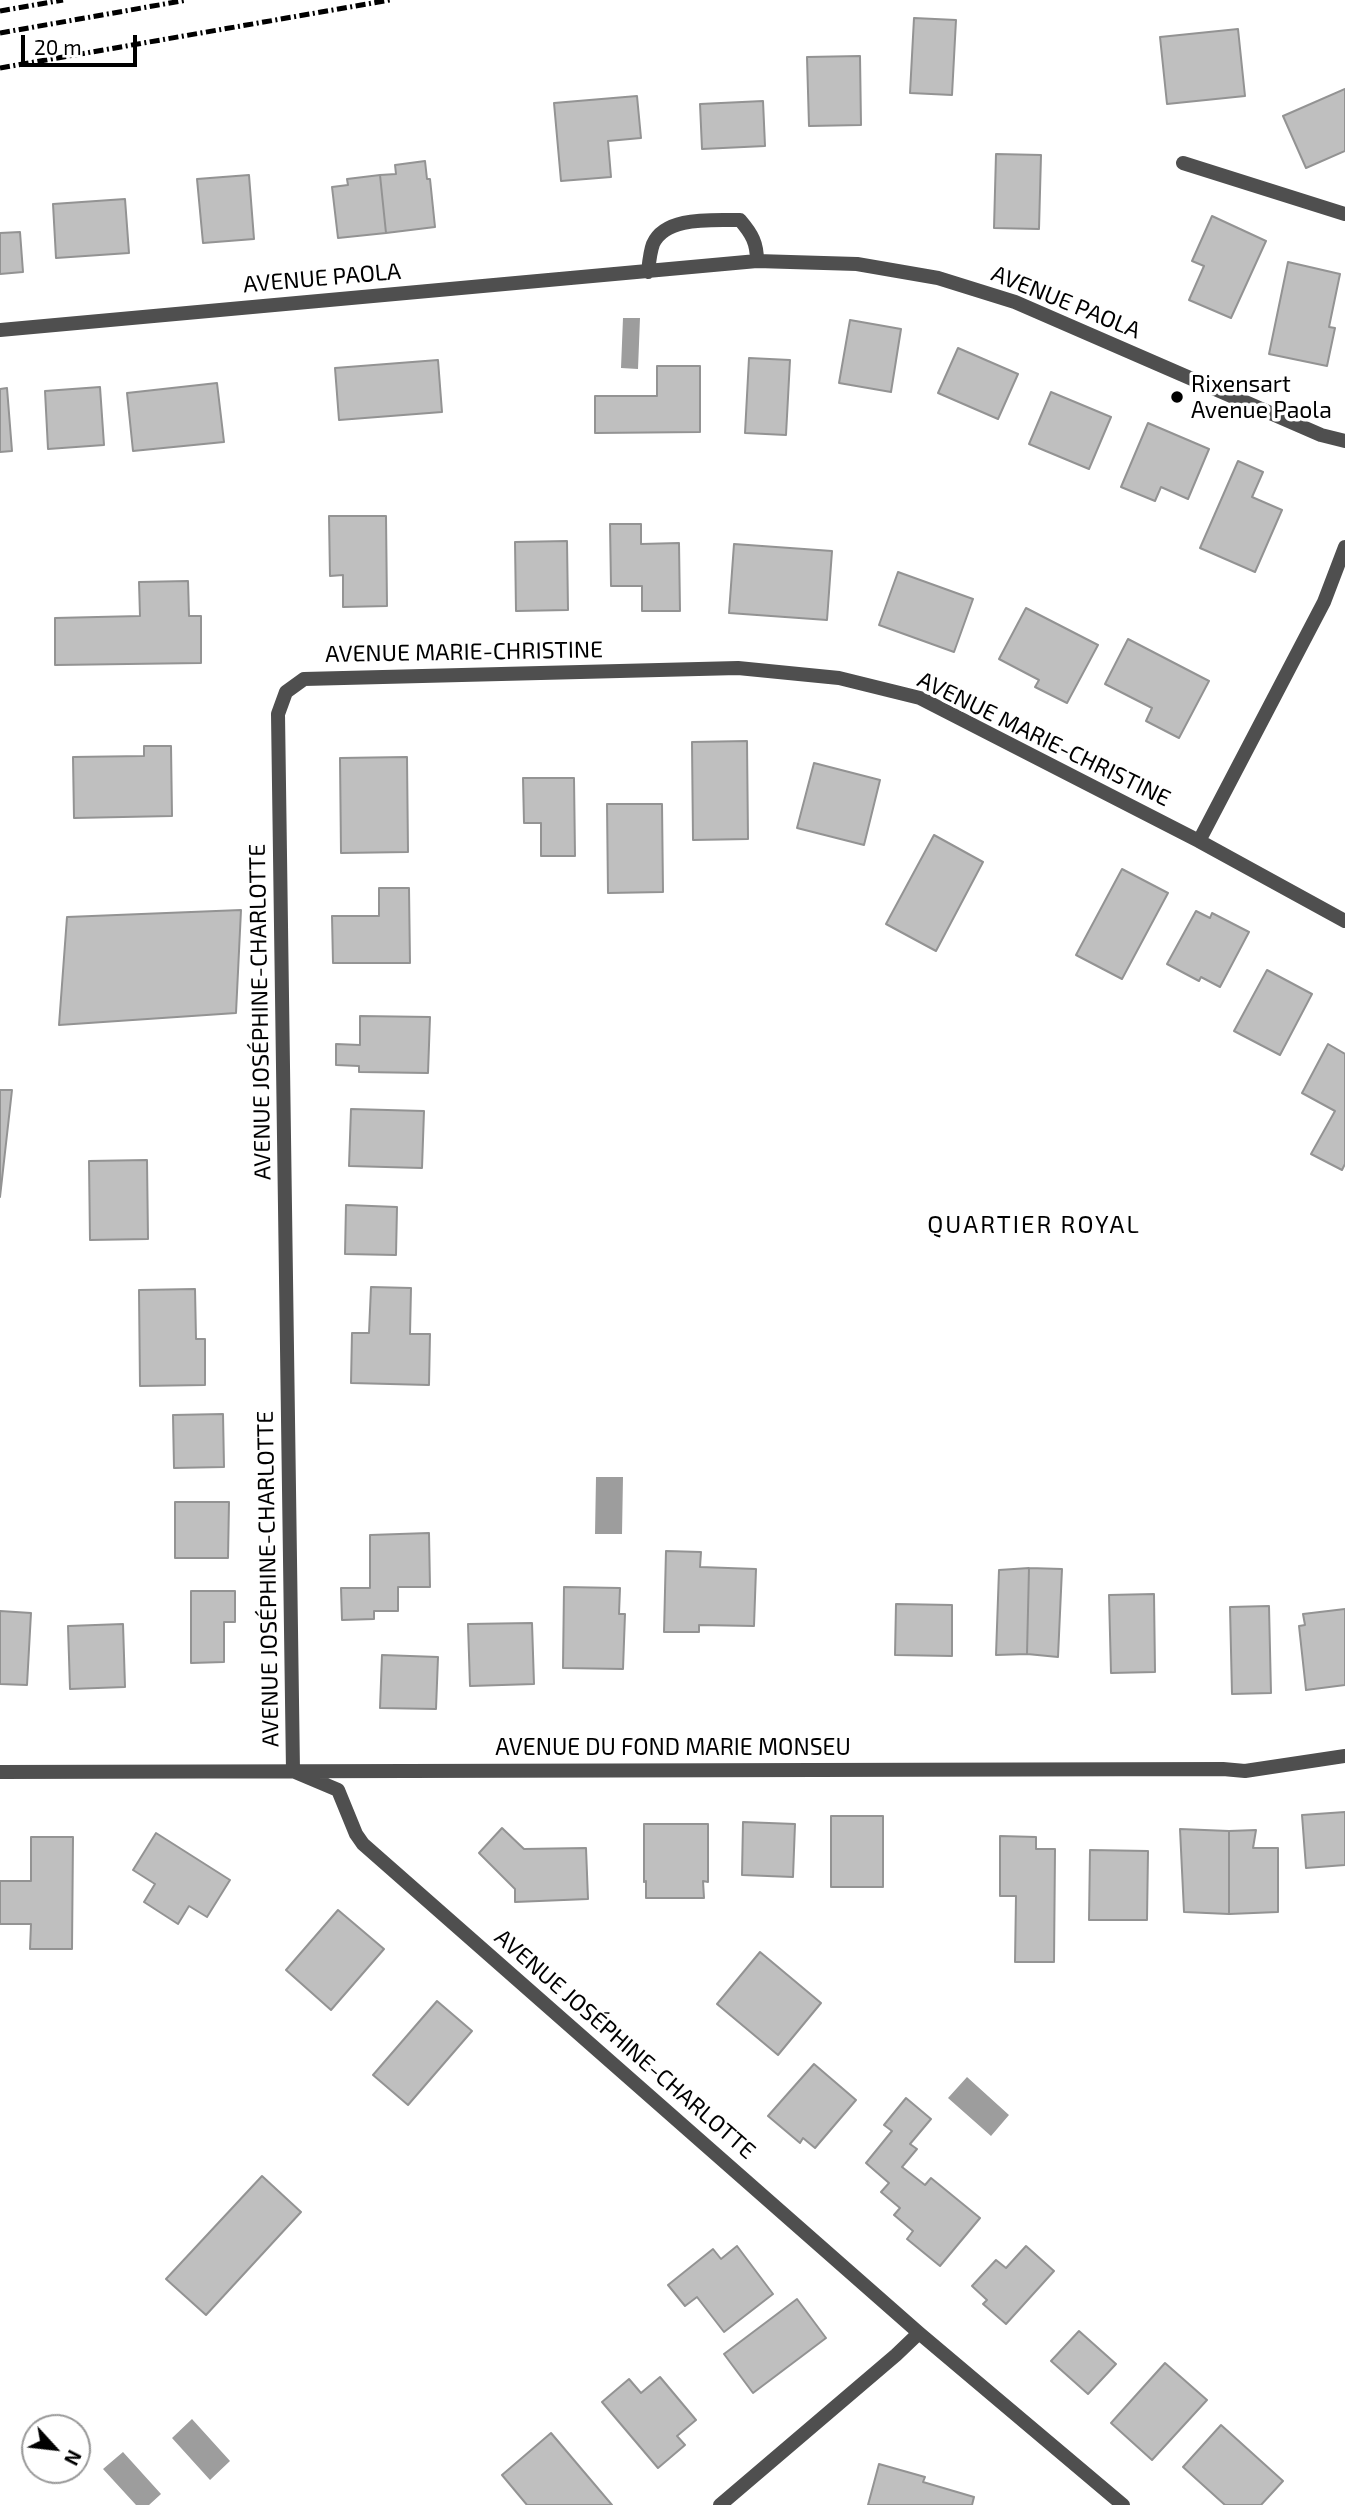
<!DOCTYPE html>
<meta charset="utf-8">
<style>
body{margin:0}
#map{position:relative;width:1345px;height:2505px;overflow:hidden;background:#fff;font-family:"Exo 2",sans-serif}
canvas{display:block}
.north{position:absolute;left:21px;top:2414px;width:70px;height:70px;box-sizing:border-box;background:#fff;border:2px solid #999;border-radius:50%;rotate:117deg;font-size:19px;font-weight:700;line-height:28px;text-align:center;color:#000}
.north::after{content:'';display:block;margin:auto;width:24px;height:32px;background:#000;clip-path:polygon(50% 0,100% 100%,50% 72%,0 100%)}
.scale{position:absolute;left:21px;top:35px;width:116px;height:32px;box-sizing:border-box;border:4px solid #000;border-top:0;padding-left:9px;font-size:21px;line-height:24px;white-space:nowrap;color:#000;-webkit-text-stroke:5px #fff;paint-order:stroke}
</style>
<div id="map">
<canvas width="1345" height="2505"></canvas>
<div class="north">N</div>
<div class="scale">20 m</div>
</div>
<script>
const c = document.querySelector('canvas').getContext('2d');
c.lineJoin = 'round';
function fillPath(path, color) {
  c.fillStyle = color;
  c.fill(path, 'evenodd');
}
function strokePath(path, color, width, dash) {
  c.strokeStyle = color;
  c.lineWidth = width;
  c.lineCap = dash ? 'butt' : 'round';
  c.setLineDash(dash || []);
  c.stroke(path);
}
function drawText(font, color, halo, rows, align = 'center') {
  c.font = font + ' "Exo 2",sans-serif';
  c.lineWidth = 7;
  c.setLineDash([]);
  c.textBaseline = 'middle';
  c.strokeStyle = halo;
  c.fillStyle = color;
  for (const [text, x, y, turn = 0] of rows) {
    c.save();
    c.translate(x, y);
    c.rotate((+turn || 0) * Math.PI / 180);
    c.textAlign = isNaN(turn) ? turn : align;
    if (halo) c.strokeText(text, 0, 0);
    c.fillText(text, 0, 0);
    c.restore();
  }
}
const water = new Path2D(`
 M 623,318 L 640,318 L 638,369 L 621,368 Z
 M 596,1477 L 623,1477 L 622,1534 L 595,1534 Z
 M 967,2077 L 1009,2115 L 991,2136 L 948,2098 Z
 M 192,2419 L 230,2461 L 210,2480 L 172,2438 Z
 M 123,2452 L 161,2494 L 149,2505 L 136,2505 L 103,2469 Z`);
const building = new Path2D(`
 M 914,18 L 956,20 L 952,95 L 910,93 Z
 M 1238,29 L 1245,96 L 1167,104 L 1160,37 Z
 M 860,56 L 861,125 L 809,126 L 807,57 Z
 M 1345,89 L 1345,151 L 1306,168 L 1283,116 Z
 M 637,96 L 641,138 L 608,141 L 611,177 L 561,181 L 554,103 Z
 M 763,101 L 765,146 L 702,149 L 700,104 Z
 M 996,154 L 1041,155 L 1039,229 L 994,228 Z
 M 425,161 L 427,179 L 430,179 L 435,227 L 386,233 L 380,175 L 396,174 L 395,165 Z
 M 249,175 L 254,239 L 203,243 L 197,179 Z
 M 380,175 L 386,233 L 338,238 L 332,187 L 348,185 L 347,179 Z
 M 125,199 L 129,253 L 56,258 L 53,204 Z
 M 1212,216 L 1266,241 L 1231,318 L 1189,300 L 1204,266 L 1192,261 Z
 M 20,232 L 23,272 L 0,274 L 0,233 Z
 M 1288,262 L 1340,274 L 1329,327 L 1335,328 L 1327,366 L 1269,354 Z
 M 850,320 L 901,329 L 891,392 L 839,383 Z
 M 958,348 L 1018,374 L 998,419 L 938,393 Z
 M 749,358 L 790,360 L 786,435 L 745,433 Z
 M 438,360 L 442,412 L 339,420 L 335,368 Z
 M 657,366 L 700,366 L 700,432 L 595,433 L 595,396 L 657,396 Z
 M 217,383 L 224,442 L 133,451 L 127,393 Z
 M 100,387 L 104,445 L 48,449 L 45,391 Z
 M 7,388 L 12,451 L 0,452 L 0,389 Z
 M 1051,392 L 1111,417 L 1089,469 L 1029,444 Z
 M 1148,423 L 1209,449 L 1188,499 L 1161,487 L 1155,501 L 1121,487 Z
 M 1238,461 L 1263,472 L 1252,497 L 1282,510 L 1255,572 L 1200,548 Z
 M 329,516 L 386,516 L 387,606 L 343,607 L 343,575 L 330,576 Z
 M 610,524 L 641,524 L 641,544 L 679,543 L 680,611 L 642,611 L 642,586 L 611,586 Z
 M 567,541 L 568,610 L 516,611 L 515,542 Z
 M 734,544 L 832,551 L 827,620 L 729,613 Z
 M 898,572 L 973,599 L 954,652 L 879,625 Z
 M 188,581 L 189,616 L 201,616 L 201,663 L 55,665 L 55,618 L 140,616 L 139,582 Z
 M 1026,608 L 1098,645 L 1067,703 L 1035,687 L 1039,680 L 999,659 Z
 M 1128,639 L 1209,681 L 1179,738 L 1146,721 L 1152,708 L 1105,684 Z
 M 747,741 L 748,839 L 693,840 L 692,742 Z
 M 144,746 L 171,746 L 172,816 L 74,818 L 73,757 L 144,756 Z
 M 407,757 L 408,852 L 341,853 L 340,758 Z
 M 814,763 L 880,780 L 864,845 L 797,828 Z
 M 523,778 L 574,778 L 575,856 L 541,856 L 541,823 L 524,823 Z
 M 607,804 L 662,804 L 663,892 L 608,893 Z
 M 934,835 L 983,862 L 936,951 L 886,924 Z
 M 1122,869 L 1168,893 L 1122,979 L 1076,955 Z
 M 379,888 L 409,888 L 410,963 L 333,963 L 332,916 L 379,916 Z
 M 241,910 L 236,1013 L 59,1025 L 67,917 Z
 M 1196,911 L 1210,918 L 1212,913 L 1249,932 L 1220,987 L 1201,977 L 1199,981 L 1167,964 Z
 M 1267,970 L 1312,994 L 1280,1055 L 1234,1031 Z
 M 360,1016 L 430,1017 L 428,1073 L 359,1072 L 359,1066 L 336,1065 L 336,1044 L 360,1045 Z
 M 1328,1044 L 1345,1054 L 1345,1164 L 1342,1170 L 1311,1154 L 1335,1111 L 1302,1093 Z
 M 0,1090 L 12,1090 L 0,1197 Z
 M 351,1109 L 424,1111 L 422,1168 L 349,1166 Z
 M 147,1160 L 148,1239 L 90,1240 L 89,1161 Z
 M 346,1205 L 397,1207 L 396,1255 L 345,1254 Z
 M 371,1287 L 411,1288 L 410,1334 L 430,1334 L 429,1385 L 351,1383 L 352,1333 L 369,1333 Z
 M 195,1289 L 196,1339 L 205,1339 L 205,1385 L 140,1386 L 139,1290 Z
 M 223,1414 L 224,1467 L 174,1468 L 173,1415 Z
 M 175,1502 L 229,1502 L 228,1558 L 175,1558 Z
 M 429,1533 L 430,1587 L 398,1587 L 398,1611 L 374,1611 L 374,1619 L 342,1620 L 341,1588 L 370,1588 L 370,1535 Z
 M 666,1551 L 701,1552 L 700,1567 L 756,1569 L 754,1626 L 699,1625 L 699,1632 L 664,1632 Z
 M 1029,1568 L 1027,1654 L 996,1655 L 999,1570 Z
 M 1029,1568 L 1062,1569 L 1058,1657 L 1027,1654 Z
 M 564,1587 L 620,1588 L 619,1614 L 625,1614 L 623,1669 L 563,1668 Z
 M 191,1591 L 235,1591 L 235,1622 L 224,1622 L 224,1662 L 191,1663 Z
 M 1154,1594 L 1155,1672 L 1111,1673 L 1109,1595 Z
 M 896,1604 L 952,1605 L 952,1656 L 895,1655 Z
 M 1269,1606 L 1271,1693 L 1232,1694 L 1230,1607 Z
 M 1345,1609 L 1345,1685 L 1306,1690 L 1299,1626 L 1305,1625 L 1303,1614 Z
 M 0,1611 L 31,1613 L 27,1685 L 0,1684 Z
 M 532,1623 L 534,1684 L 470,1686 L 468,1624 Z
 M 123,1624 L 125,1687 L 70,1689 L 68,1626 Z
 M 382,1655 L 438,1657 L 436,1709 L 380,1708 Z
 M 1345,1812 L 1345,1865 L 1306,1868 L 1302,1815 Z
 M 831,1816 L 883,1816 L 883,1887 L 831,1887 Z
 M 743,1822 L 795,1824 L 793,1877 L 742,1875 Z
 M 644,1824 L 708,1824 L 708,1882 L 703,1881 L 704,1898 L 646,1898 L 646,1881 L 644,1882 Z
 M 502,1828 L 524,1849 L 586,1848 L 588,1899 L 515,1902 L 515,1889 L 479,1853 Z
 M 1180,1829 L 1229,1831 L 1229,1914 L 1184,1912 Z
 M 1256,1830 L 1253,1848 L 1278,1848 L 1278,1912 L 1229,1914 L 1229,1831 Z
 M 156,1833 L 230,1880 L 207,1917 L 189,1906 L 178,1924 L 144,1902 L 155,1884 L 133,1870 Z
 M 1000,1836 L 1036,1837 L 1036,1849 L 1055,1849 L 1054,1962 L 1015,1962 L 1016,1896 L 1000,1896 Z
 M 31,1837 L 73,1837 L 72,1949 L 30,1949 L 31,1924 L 0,1924 L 0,1881 L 31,1881 Z
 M 1090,1850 L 1148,1851 L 1147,1920 L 1089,1920 Z
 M 338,1910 L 384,1949 L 331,2010 L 286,1970 Z
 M 760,1952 L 821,2003 L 778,2055 L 717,2004 Z
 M 437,2001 L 472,2031 L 408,2105 L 373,2075 Z
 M 814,2064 L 856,2100 L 815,2148 L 803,2138 L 800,2143 L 768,2116 Z
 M 906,2098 L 931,2119 L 910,2144 L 917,2149 L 902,2167 L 925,2185 L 931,2178 L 980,2218 L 940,2266 L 907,2239 L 913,2231 L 894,2215 L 900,2208 L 881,2192 L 889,2183 L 866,2163 L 892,2131 L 884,2125 Z
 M 262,2176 L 301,2212 L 206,2315 L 166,2279 Z
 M 737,2246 L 773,2294 L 724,2332 L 697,2297 L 685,2306 L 668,2285 L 713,2249 L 721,2259 Z
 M 1026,2246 L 1054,2271 L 1006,2324 L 983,2304 L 987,2300 L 972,2286 L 996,2260 L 1006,2268 Z
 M 797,2299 L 826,2338 L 753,2393 L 724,2354 Z
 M 1079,2331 L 1116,2364 L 1088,2394 L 1051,2361 Z
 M 1165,2363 L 1207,2400 L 1152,2460 L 1111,2423 Z
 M 660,2377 L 696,2420 L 677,2436 L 685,2445 L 658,2468 L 602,2402 L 629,2379 L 641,2393 Z
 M 1221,2425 L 1283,2481 L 1261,2505 L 1225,2505 L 1183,2467 Z
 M 551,2433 L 612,2505 L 527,2505 L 502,2475 Z
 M 879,2464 L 925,2477 L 923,2482 L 974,2497 L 972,2505 L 868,2505 Z`);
const service = new Path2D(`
 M 1183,163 L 1345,214`);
const minor = new Path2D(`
 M 648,272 C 649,263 650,252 653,244 C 666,215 715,221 740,220 C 752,234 757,243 757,261
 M 0,330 L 757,261 L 857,264 L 938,278 L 1015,302 L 1321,435 L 1345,441
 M 1199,841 L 1324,602 L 1345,547
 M 0,1772 L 1223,1769 L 1245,1771 L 1345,1756
 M 720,2505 L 896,2355 L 919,2333
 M 1123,2505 L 919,2333 L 363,1844 L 356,1834 L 338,1790 L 293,1771 L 278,714 L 286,692 L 304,679 L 738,668 L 839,678 L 920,698 L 1199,841 L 1345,921`);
const rail = new Path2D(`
 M 0,11 L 63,0
 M 0,33 L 187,0
 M 0,68 L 390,0`);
const markers = [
 [1177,397,7,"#000"]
];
const streetNames = [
 ["AVENUE PAOLA",322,278,-5],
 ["AVENUE PAOLA",1066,302,22],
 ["AVENUE MARIE-CHRISTINE",464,652,-1],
 ["AVENUE MARIE-CHRISTINE",1044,739,26],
 ["AVENUE JOSÉPHINE-CHARLOTTE",260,1012,-91],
 ["AVENUE JOSÉPHINE-CHARLOTTE",268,1579,-91],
 ["AVENUE DU FOND MARIE MONSEU",673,1747],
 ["AVENUE JOSÉPHINE-CHARLOTTE",625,2044,41]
];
const poiNames = [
 ["Rixensart",1191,384],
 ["Avenue Paola",1191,410]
];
const neighbourhoodNames = [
 ["QUARTIER ROYAL",1034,1225]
];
fillPath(water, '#9d9d9d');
fillPath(building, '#bfbfbf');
strokePath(building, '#939393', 2);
strokePath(service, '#4f4f4f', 14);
strokePath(minor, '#4f4f4f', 14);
strokePath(rail, '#000', 5, [10, 3.5, 2, 3.5]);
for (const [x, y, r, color] of markers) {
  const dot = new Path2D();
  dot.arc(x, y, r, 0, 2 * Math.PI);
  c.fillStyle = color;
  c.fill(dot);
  strokePath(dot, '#fff', 2.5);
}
drawText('23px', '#000', '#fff', streetNames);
drawText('23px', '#000', '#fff', poiNames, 'left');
c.letterSpacing = '2px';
drawText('24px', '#000', '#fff', neighbourhoodNames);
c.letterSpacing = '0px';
</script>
